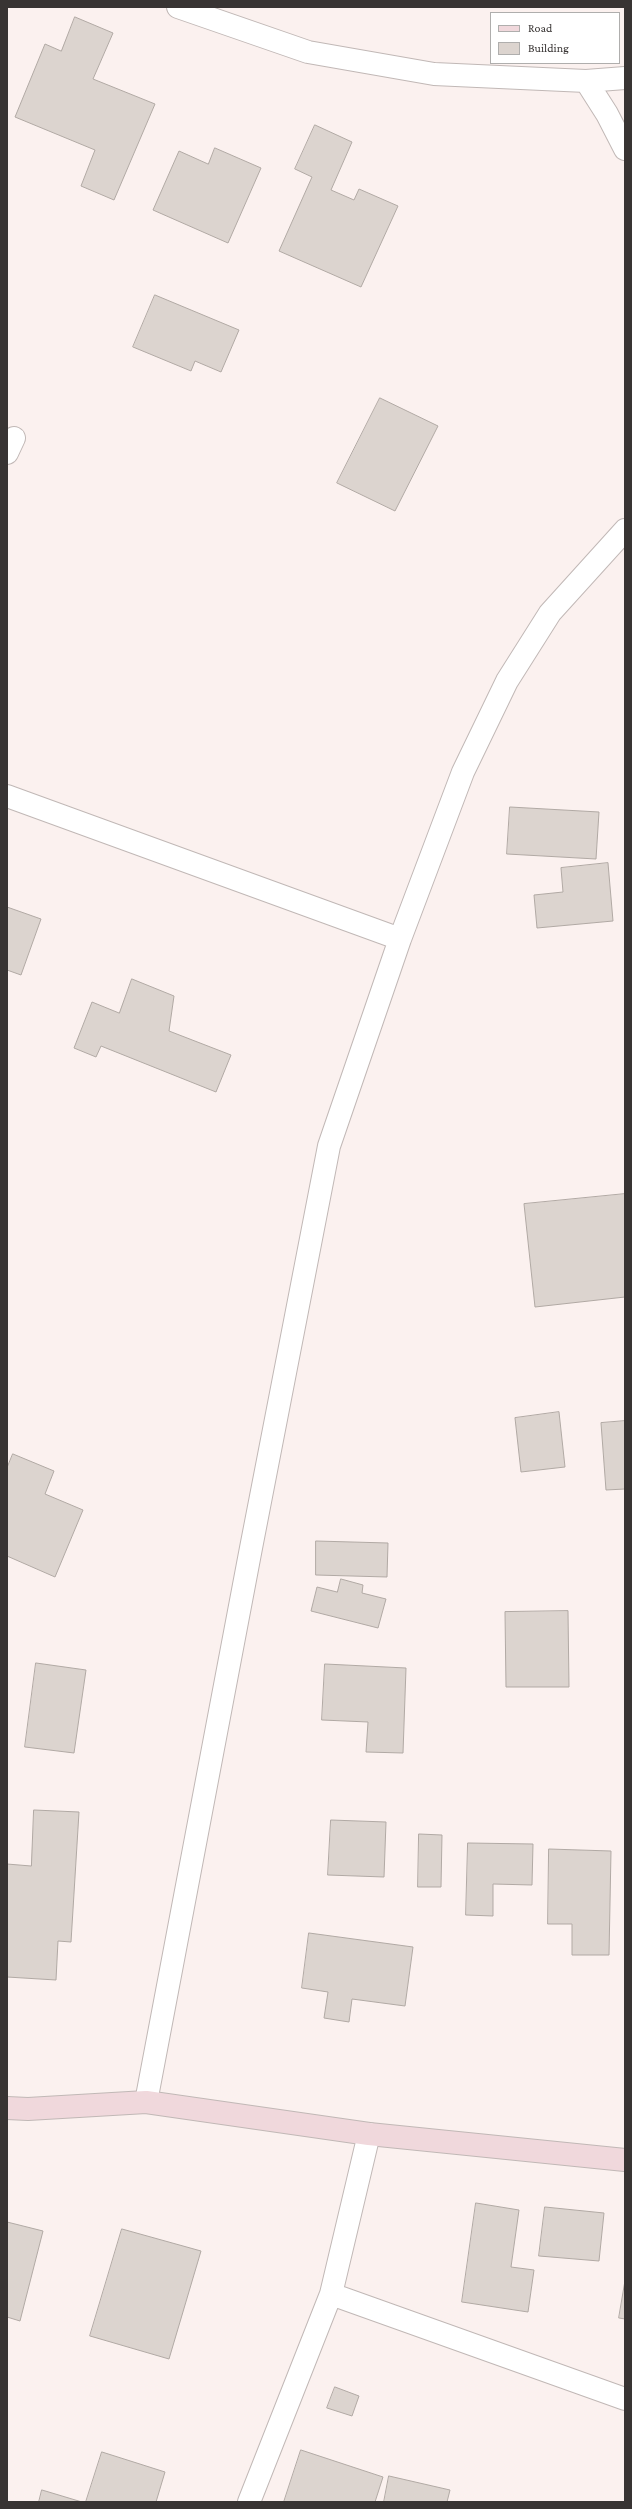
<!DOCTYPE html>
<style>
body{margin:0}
#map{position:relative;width:632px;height:2509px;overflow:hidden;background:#fbf1ef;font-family:"Crimson Pro",serif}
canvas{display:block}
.frame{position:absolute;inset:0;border:8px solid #383433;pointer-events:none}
.legend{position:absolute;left:490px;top:12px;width:130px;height:52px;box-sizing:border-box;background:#fff;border:1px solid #afaead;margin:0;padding:5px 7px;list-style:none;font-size:12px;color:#383433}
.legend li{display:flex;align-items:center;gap:8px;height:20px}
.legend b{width:20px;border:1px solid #afaead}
</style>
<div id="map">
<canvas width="632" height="2509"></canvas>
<div class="frame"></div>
<ul class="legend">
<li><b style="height:5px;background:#f0d8dc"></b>Road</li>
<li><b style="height:11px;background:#dcd4cf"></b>Building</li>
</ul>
</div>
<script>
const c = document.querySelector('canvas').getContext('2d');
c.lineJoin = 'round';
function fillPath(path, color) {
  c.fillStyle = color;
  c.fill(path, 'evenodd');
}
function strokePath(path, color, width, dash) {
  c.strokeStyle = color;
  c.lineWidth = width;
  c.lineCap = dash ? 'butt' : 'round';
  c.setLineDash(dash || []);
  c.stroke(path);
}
const building = new Path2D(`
 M 75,17 L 113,33 L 93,79 L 155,104 L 114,200 L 81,186 L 95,150 L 15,117 L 45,44 L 61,51 Z
 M 315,125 L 352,142 L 331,190 L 354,200 L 359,189 L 398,206 L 361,287 L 279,251 L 312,177 L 295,169 Z
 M 215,148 L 261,168 L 228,243 L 153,210 L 179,151 L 208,164 Z
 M 155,295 L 239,330 L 221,372 L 195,361 L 191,371 L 133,347 Z
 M 380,398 L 438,426 L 395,511 L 337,483 Z
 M 510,807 L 599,812 L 596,859 L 507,854 Z
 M 608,863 L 613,921 L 537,928 L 534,895 L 563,892 L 561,868 Z
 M 7,907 L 41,919 L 21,975 L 7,970 Z
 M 132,979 L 174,996 L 169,1031 L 231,1055 L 216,1092 L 101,1046 L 96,1057 L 74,1048 L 92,1002 L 119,1013 Z
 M 625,1194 L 625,1297 L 535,1307 L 524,1204 Z
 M 559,1412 L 565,1467 L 521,1472 L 515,1418 Z
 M 625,1421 L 625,1489 L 606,1490 L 601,1423 Z
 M 13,1454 L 54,1471 L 45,1494 L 83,1510 L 55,1577 L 7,1556 L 7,1468 Z
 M 316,1541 L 388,1543 L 387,1577 L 316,1575 Z
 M 341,1579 L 363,1585 L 362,1593 L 386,1599 L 378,1628 L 311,1611 L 317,1587 L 337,1592 Z
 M 568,1611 L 569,1687 L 506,1687 L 505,1612 Z
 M 36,1663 L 86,1670 L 74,1753 L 25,1747 Z
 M 325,1664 L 406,1668 L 403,1753 L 366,1752 L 368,1722 L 322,1720 Z
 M 34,1810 L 79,1812 L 71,1942 L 58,1941 L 56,1980 L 7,1977 L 7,1864 L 31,1866 Z
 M 331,1820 L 386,1822 L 384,1877 L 328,1875 Z
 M 419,1834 L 442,1835 L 441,1887 L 418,1887 Z
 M 468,1843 L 533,1844 L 532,1885 L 493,1884 L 493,1916 L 466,1915 Z
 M 549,1849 L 611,1851 L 609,1955 L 572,1955 L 572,1924 L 548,1924 Z
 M 309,1933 L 413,1947 L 405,2006 L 352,1999 L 349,2022 L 324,2018 L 328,1992 L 302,1988 Z
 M 476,2203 L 519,2210 L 511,2267 L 534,2270 L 528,2312 L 462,2302 Z
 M 545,2207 L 604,2213 L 599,2261 L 539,2256 Z
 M 7,2222 L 43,2231 L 20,2321 L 7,2317 Z
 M 122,2229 L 201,2251 L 169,2359 L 90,2336 Z
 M 625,2281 L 625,2319 L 619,2318 Z
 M 335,2387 L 359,2396 L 352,2416 L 327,2408 Z
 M 301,2450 L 383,2477 L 375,2502 L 284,2502 Z
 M 102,2452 L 165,2472 L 156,2502 L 86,2502 Z
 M 389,2476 L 450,2490 L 447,2502 L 384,2502 Z
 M 42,2490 L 82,2502 L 39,2502 Z`);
const street = new Path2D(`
 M 178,7 L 308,52 L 434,74 L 586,81 L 625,78
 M 586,81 L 607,114 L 625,149
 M 7,453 L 14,438
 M 7,796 L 400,939
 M 146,2102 L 251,1548 L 329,1146 L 400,939 L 463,772 L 507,681 L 550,613 L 625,530
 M 331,2294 L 625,2399
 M 249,2502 L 331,2294 L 369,2134`);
const secondary = new Path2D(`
 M 7,2108 L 28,2109 L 146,2102 L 369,2134 L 625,2160`);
fillPath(building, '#dcd4cf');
strokePath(building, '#b1a9a4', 1);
strokePath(street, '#c1b8b6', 24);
strokePath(secondary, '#c1b8b6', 24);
strokePath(street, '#fff', 22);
strokePath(secondary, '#f0d8dc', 22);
</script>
